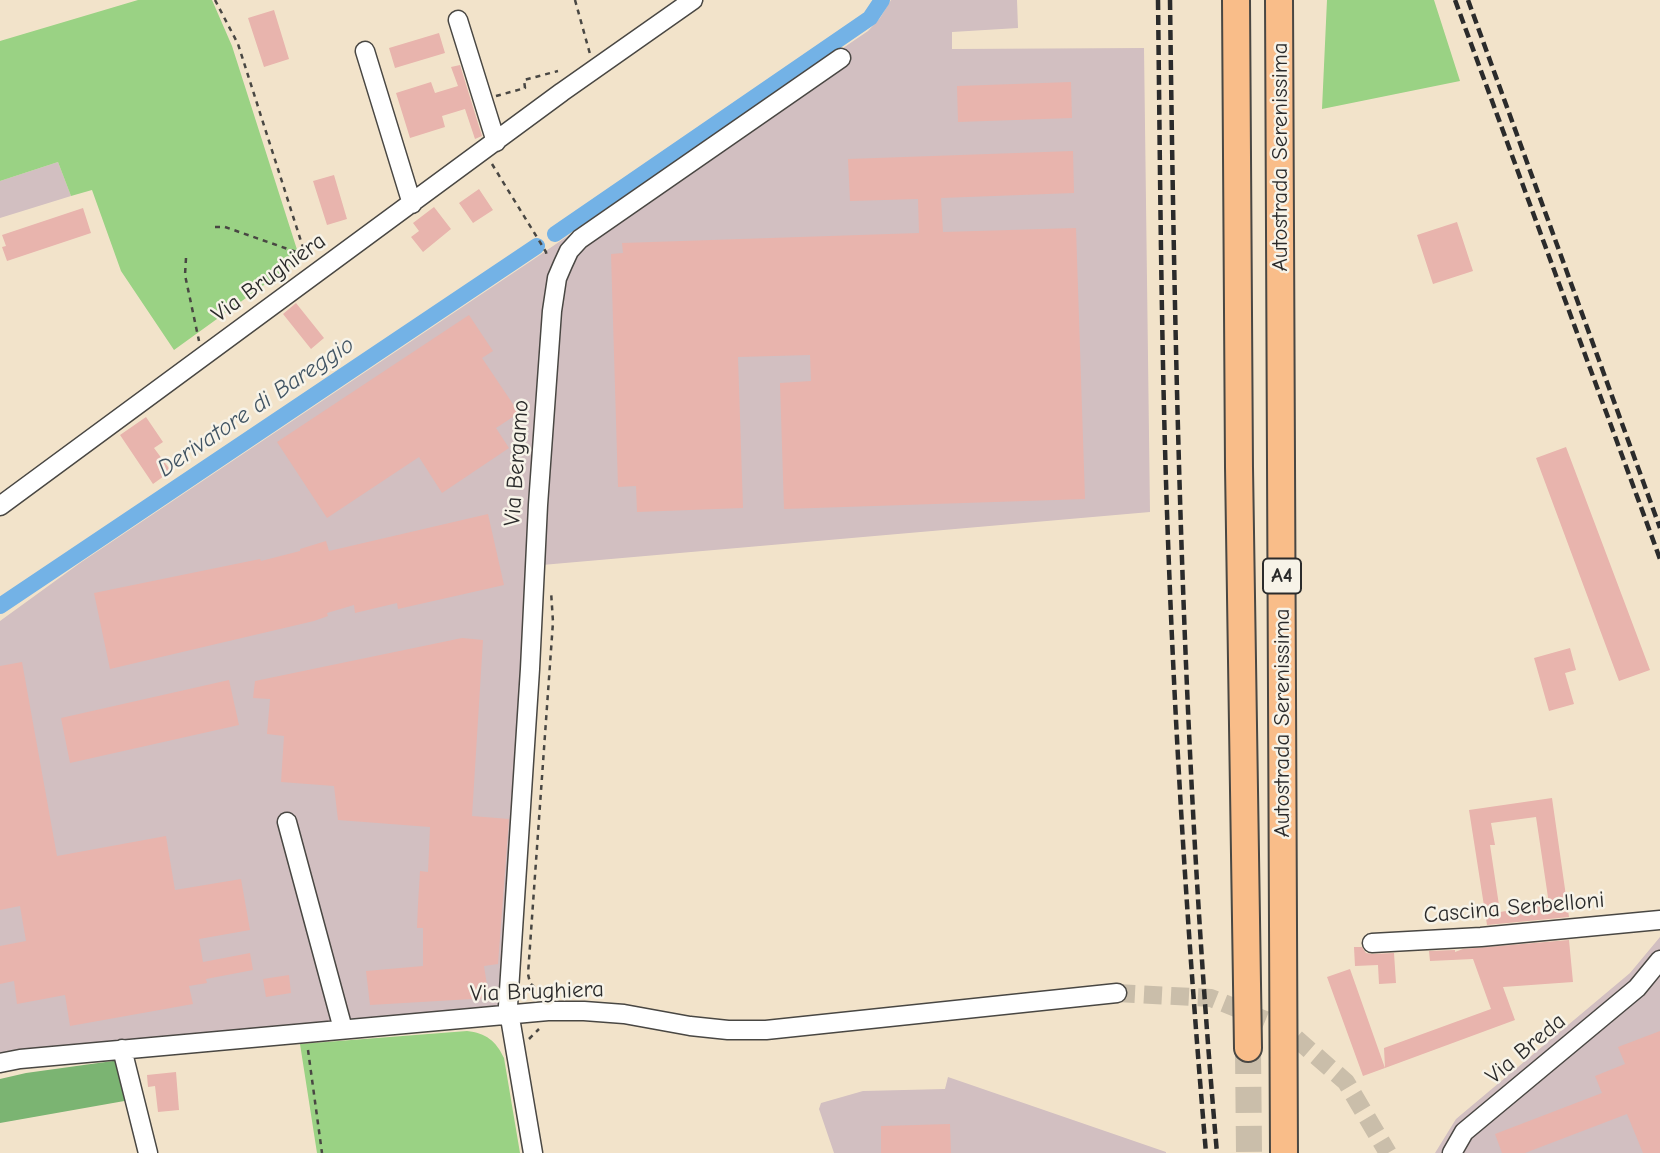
<!DOCTYPE html>
<style>
body{margin:0}
canvas{display:block;background:#f2e3ca}
</style>
<canvas width="1660" height="1153"></canvas>
<script>
const c = document.querySelector('canvas').getContext('2d');
c.lineJoin = 'round';
function fillPath(path, color) {
  c.fillStyle = color;
  c.fill(path, 'evenodd');
}
function strokePath(path, color, width, dash) {
  c.strokeStyle = color;
  c.lineWidth = width;
  c.lineCap = dash ? 'butt' : 'round';
  c.setLineDash(dash || []);
  c.stroke(path);
}
function drawText(font, color, halo, rows, align = 'center') {
  c.font = font + ' "Comic Neue",sans-serif';
  c.lineWidth = 5;
  c.setLineDash([]);
  c.textBaseline = 'middle';
  c.strokeStyle = halo;
  c.fillStyle = color;
  for (const [text, x, y, turn = 0] of rows) {
    c.save();
    c.translate(x, y);
    c.rotate((+turn || 0) * Math.PI / 180);
    c.textAlign = isNaN(turn) ? turn : align;
    if (halo) c.strokeText(text, 0, 0);
    c.fillText(text, 0, 0);
    c.restore();
  }
}
const industrial = new Path2D(`
 M 891,0 L 1017,0 L 1018,28 L 952,32 L 952,49 L 1144,48 L 1150,512 L 542,565 L 516,1007 L 24,1049 L 0,1054 L 0,621 L 80,563 L 534,259 L 868,31 L 880,18 Z
 M 58,162 L 71,196 L 0,218 L 0,181 Z
 M 1660,937 L 1660,1153 L 1435,1153 L 1456,1119 L 1630,973 Z
 M 948,1077 L 1166,1152 L 1166,1153 L 834,1153 L 819,1109 L 821,1103 L 863,1091 L 945,1089 Z`);
const green = new Path2D(`
 M 138,0 L 212,0 L 232,46 L 300,259 L 174,350 L 121,271 L 92,190 L 71,196 L 58,162 L 0,181 L 0,41 Z
 M 1327,0 L 1434,0 L 1460,81 L 1322,109 Z
 M 467,1031 C 486,1033 496,1041 504,1058 L 520,1153 L 317,1153 L 300,1044 Z`);
const forest = new Path2D(`
 M 120,1060 L 130,1100 L 0,1123 L 0,1079 L 26,1073 Z`);
const canal = new Path2D(`
 M 555,234 L 870,18 L 882,0
 M 0,606 L 537,246`);
const building = new Path2D(`
 M 274,10 L 289,59 L 264,67 L 248,18 Z
 M 439,33 L 445,53 L 395,68 L 389,48 Z
 M 460,65 L 482,136 L 475,139 L 465,109 L 442,116 L 445,127 L 410,138 L 396,93 L 431,82 L 435,93 L 458,86 L 451,67 Z
 M 1071,82 L 1072,118 L 958,122 L 957,86 Z
 M 1073,151 L 1074,193 L 941,198 L 943,232 L 1076,228 L 1085,499 L 784,509 L 780,383 L 811,381 L 810,355 L 738,357 L 743,508 L 637,512 L 636,486 L 618,487 L 611,254 L 623,253 L 622,243 L 919,233 L 918,199 L 850,201 L 848,159 Z
 M 334,175 L 347,219 L 327,225 L 313,181 Z
 M 479,189 L 493,210 L 473,223 L 459,203 Z
 M 434,207 L 451,229 L 423,252 L 411,237 L 419,231 L 413,223 Z
 M 83,208 L 91,233 L 7,261 L 2,247 L 6,246 L 2,235 Z
 M 1457,222 L 1473,271 L 1433,284 L 1417,235 Z
 M 296,303 L 324,338 L 311,349 L 283,314 Z
 M 469,315 L 493,351 L 482,358 L 519,413 L 496,428 L 509,448 L 442,493 L 419,457 L 327,518 L 277,442 Z
 M 146,417 L 163,442 L 154,448 L 171,471 L 153,484 L 120,435 Z
 M 1566,447 L 1650,670 L 1619,681 L 1536,458 Z
 M 488,514 L 504,585 L 398,609 L 397,603 L 355,613 L 354,605 L 327,613 L 328,616 L 314,621 L 110,669 L 94,593 L 260,559 L 261,561 L 300,551 L 300,549 L 326,541 L 329,551 Z
 M 462,638 L 483,640 L 472,816 L 509,819 L 498,964 L 484,966 L 489,998 L 370,1005 L 366,971 L 423,966 L 423,928 L 417,928 L 418,904 L 420,871 L 428,872 L 430,827 L 338,820 L 334,786 L 281,782 L 284,736 L 267,734 L 270,699 L 253,698 L 255,681 Z
 M 1570,648 L 1576,670 L 1565,673 L 1574,704 L 1549,711 L 1534,658 Z
 M 22,662 L 57,856 L 166,836 L 175,890 L 241,879 L 250,930 L 199,939 L 203,962 L 250,953 L 253,970 L 206,979 L 207,983 L 189,986 L 193,1004 L 70,1026 L 65,995 L 17,1004 L 14,981 L 0,984 L 0,946 L 26,941 L 20,906 L 0,910 L 0,666 Z
 M 229,680 L 239,725 L 70,763 L 61,718 Z
 M 1552,798 L 1569,917 L 1487,925 L 1469,810 ZM 1536,817 L 1549,904 L 1500,912 L 1490,845 L 1495,845 L 1491,823 Z
 M 1569,940 L 1573,982 L 1503,987 L 1515,1020 L 1385,1068 L 1384,1048 L 1491,1009 L 1473,959 L 1430,961 L 1429,951 L 1455,950 L 1455,952 L 1463,949 Z
 M 1354,947 L 1362,947 L 1366,953 L 1372,954 L 1394,953 L 1396,983 L 1379,984 L 1378,965 L 1355,966 Z
 M 1350,969 L 1385,1068 L 1363,1076 L 1327,977 Z
 M 289,975 L 291,993 L 266,997 L 263,979 Z
 M 1660,1031 L 1660,1153 L 1643,1153 L 1627,1114 L 1525,1153 L 1502,1153 L 1495,1134 L 1602,1093 L 1595,1076 L 1625,1064 L 1618,1047 Z
 M 176,1072 L 179,1110 L 158,1112 L 155,1086 L 148,1087 L 147,1075 Z
 M 950,1124 L 951,1153 L 881,1153 L 881,1126 Z`);
const minorTunnel = new Path2D(`
 M 1117,993 L 1211,998 L 1283,1027 L 1346,1082 L 1388,1153`);
const highwayTunnel = new Path2D(`
 M 1248,1048 L 1249,1153`);
const path = new Path2D(`
 M 215,0 L 238,44 L 307,260
 M 575,0 L 590,54
 M 496,96 L 525,88 L 524,80 L 558,71
 M 492,164 L 546,252 L 547,258
 M 215,227 L 225,227 L 305,255
 M 186,258 L 185,275 L 199,341
 M 542,994 L 530,983 L 528,974 L 553,622 L 551,591
 M 529,1039 L 539,1029
 M 308,1050 L 322,1153`);
const minor = new Path2D(`
 M 458,20 L 496,142
 M 365,51 L 412,204
 M 0,506 L 562,92 L 693,0
 M 287,822 L 343,1029
 M 1372,943 L 1481,937 L 1660,920
 M 122,1049 L 148,1153
 M 0,1063 L 20,1059 L 548,1011 L 584,1011 L 624,1014 L 690,1026 L 728,1030 L 766,1030 L 1117,993
 M 533,1153 L 508,1006 L 530,669 L 538,505 L 552,311 L 557,278 L 563,264 L 569,251 L 580,239 L 841,58
 M 1452,1153 L 1464,1132 L 1637,988 L 1660,960`);
const highway = new Path2D(`
 M 1236,0 L 1239,467 L 1248,1048
 M 1279,0 L 1284,1153`);
const rail = new Path2D(`
 M 1158,0 C 1160,160 1161,321 1166,481 C 1173,706 1187,930 1206,1153
 M 1170,0 C 1175,385 1183,769 1217,1153
 M 1455,0 L 1660,559
 M 1468,0 L 1660,528`);
const shields = [
 [1282,576,38]
];
const shieldNames = [
 ["A4",1282,576]
];
const streetNames = [
 ["Autostrada Serenissima",1280,157,-90],
 ["Via Brughiera",269,278,-36],
 ["Via Bergamo",517,463,-86],
 ["Autostrada Serenissima",1282,723,-90],
 ["Cascina Serbelloni",1514,908,-5],
 ["Via Brughiera",537,992,-2],
 ["Via Breda",1526,1049,-40]
];
const waterNames = [
 ["Derivatore di Bareggio",256,407,-34]
];
fillPath(industrial, '#d2bfc1');
fillPath(green, '#9ad284');
fillPath(forest, '#7bb472');
strokePath(canal, '#73b2e6', 16);
fillPath(building, '#e8b4ad');
strokePath(minorTunnel, '#cabeaa', 18, [18, 9]);
strokePath(highwayTunnel, '#cabeaa', 26, [26, 13]);
strokePath(minor, '#494743', 21);
strokePath(highway, '#494743', 30);
strokePath(path, '#494743', 2.5, [5, 5]);
strokePath(minor, '#fff', 18);
strokePath(highway, '#f9bd89', 26);
strokePath(rail, '#2b2b2b', 4.5, [10, 5]);
for (const [x, y, w] of shields) {
  const box = new Path2D();
  box.roundRect(x - w / 2, y - 17.5, w, 35, 5);
  c.fillStyle = '#f7f3e8';
  c.fill(box);
  strokePath(box, '#2b2b2b', 2);
}
drawText('bold 21px', '#2b2b2b', null, shieldNames);
drawText('23px', '#2b2b2b', '#f7f3e8', streetNames);
drawText('italic 24px', '#415463', '#f7f3e8', waterNames);
</script>
